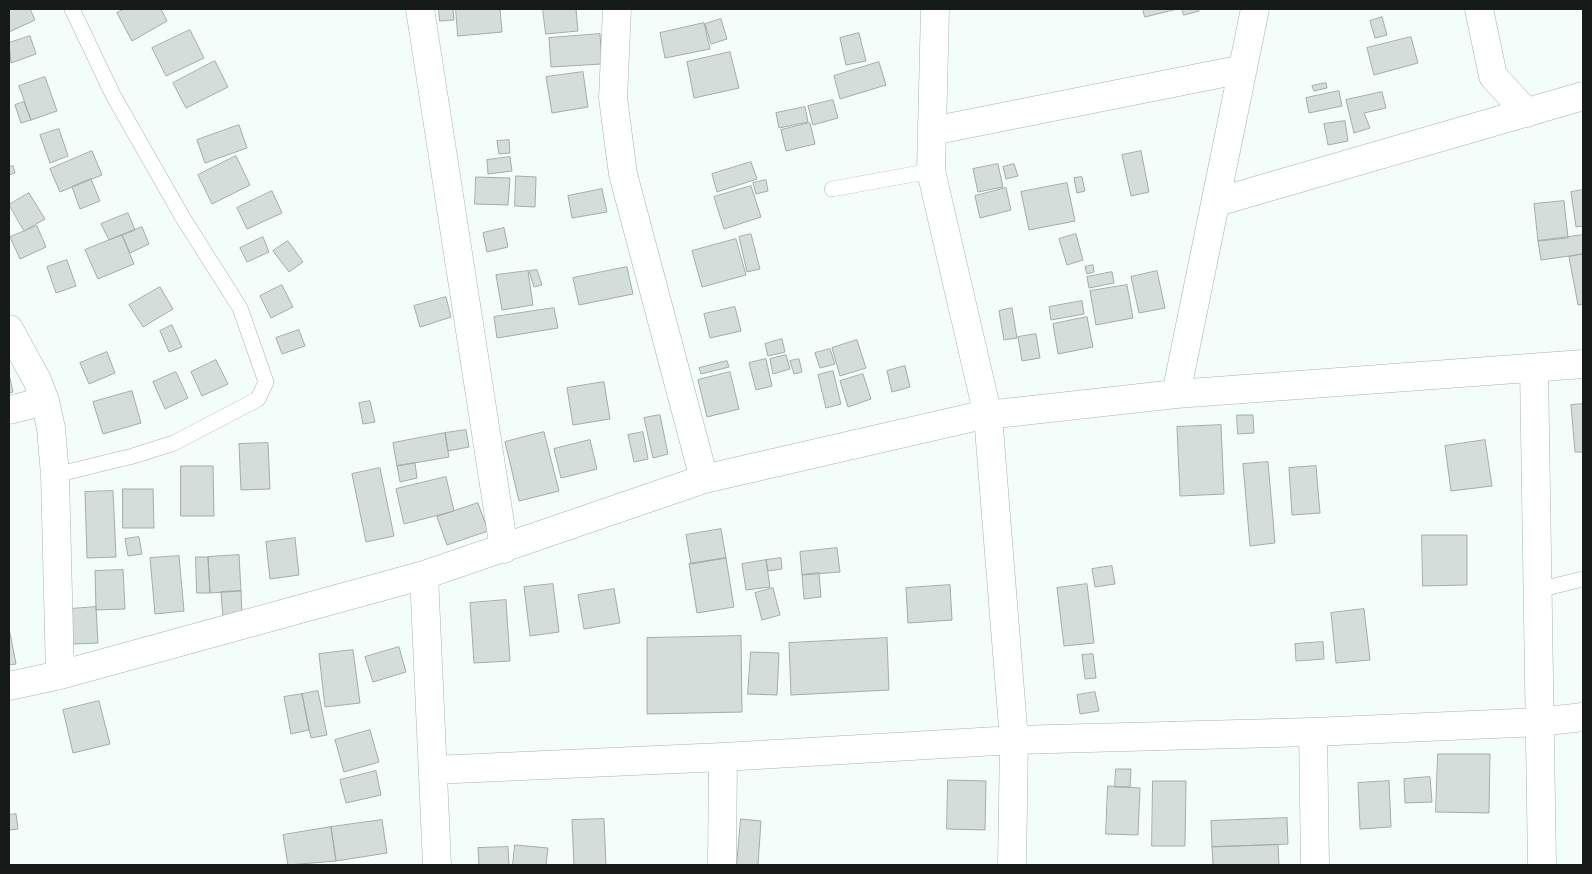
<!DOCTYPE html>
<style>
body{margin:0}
#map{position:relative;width:1592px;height:874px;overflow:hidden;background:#f3fefb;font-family:"Public Sans",sans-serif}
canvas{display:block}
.frame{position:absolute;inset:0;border:10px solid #161a18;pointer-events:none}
</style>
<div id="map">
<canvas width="1592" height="874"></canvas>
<div class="frame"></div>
</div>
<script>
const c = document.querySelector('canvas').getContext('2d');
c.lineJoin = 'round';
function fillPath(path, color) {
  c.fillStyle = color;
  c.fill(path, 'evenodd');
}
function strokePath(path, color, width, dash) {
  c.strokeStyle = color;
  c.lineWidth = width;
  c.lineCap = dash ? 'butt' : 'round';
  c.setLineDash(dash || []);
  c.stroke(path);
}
const building = new Path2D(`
 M 9,9 L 30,9 L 35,20 L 9,32 Z
 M 124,9 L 161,9 L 167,21 L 132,41 L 117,13 Z
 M 439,9 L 453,9 L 454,20 L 440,21 Z
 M 456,9 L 500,9 L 502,32 L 458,36 Z
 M 543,9 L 576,9 L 578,31 L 546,34 Z
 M 1143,9 L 1177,9 L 1145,17 Z
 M 1182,9 L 1198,9 L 1199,11 L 1184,15 Z
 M 1382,17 L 1387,35 L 1375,38 L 1370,21 Z
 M 721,19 L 727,39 L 711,44 L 705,24 Z
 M 704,23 L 710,49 L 665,58 L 660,33 Z
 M 190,30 L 204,58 L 166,76 L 152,48 Z
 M 859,33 L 866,61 L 846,65 L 840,38 Z
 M 600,34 L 602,64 L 551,67 L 549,38 Z
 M 30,36 L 36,54 L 11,63 L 9,43 Z
 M 1411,37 L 1418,63 L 1374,75 L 1367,48 Z
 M 730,52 L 739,88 L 694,98 L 687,62 Z
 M 215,61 L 228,87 L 186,108 L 173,83 Z
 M 879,62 L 886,85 L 840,99 L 834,76 Z
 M 583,72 L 588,107 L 552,113 L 546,77 Z
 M 45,77 L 57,111 L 31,120 L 19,86 Z
 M 1326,83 L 1327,88 L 1314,91 L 1312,86 Z
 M 1339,91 L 1342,106 L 1309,113 L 1306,98 Z
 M 1382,92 L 1386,108 L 1364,113 L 1370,128 L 1354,133 L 1346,100 Z
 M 833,100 L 838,118 L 813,125 L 808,106 Z
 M 24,102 L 31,120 L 21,123 L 15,105 Z
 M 805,107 L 808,122 L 779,128 L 776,113 Z
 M 1345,121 L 1348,141 L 1328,145 L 1324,124 Z
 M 810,123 L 815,144 L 786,151 L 781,130 Z
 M 239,125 L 247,148 L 205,163 L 197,140 Z
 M 59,129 L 68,156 L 50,163 L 40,135 Z
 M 509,140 L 510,153 L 499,154 L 497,141 Z
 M 92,151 L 102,175 L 60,192 L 50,169 Z
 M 1141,151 L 1149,192 L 1131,196 L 1122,155 Z
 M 236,156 L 250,185 L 212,204 L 198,175 Z
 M 510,157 L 512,171 L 488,174 L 487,160 Z
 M 751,162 L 757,179 L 717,192 L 712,174 Z
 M 998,164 L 1003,187 L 978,192 L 973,169 Z
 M 1014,164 L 1018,176 L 1006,179 L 1003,167 Z
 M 13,166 L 15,173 L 9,175 L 9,167 Z
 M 516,176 L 536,177 L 535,207 L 515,206 Z
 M 476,177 L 510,178 L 508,205 L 475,204 Z
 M 1082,177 L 1085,191 L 1077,193 L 1074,178 Z
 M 91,179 L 100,201 L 80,209 L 72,187 Z
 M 766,180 L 768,191 L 756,194 L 753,183 Z
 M 1067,183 L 1075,221 L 1029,230 L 1021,192 Z
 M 751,186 L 761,217 L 724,229 L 714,197 Z
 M 1006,188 L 1011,210 L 980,218 L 975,196 Z
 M 602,189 L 607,212 L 572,218 L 568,196 Z
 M 1583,190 L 1583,226 L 1576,227 L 1571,192 Z
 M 272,191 L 282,213 L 247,229 L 237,208 Z
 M 29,193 L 45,219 L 24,231 L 9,205 Z
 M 1564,201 L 1568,238 L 1538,241 L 1534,204 Z
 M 128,213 L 135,230 L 109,240 L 101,224 Z
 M 37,226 L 46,247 L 20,259 L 10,237 Z
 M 142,227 L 149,244 L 130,253 L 122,235 Z
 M 504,228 L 508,247 L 487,252 L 483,233 Z
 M 751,234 L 760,269 L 747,272 L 739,237 Z
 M 1076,234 L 1083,260 L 1067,265 L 1059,239 Z
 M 122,235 L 134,264 L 98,279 L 85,250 Z
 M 1583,235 L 1583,254 L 1541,260 L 1538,241 Z
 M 263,237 L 269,252 L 247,262 L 240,248 Z
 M 736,239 L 746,275 L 702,287 L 692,251 Z
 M 288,241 L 303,262 L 289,272 L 273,251 Z
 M 1583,254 L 1583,304 L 1578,305 L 1569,257 Z
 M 67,260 L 76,286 L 56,293 L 47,267 Z
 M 1093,265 L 1094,272 L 1087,274 L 1085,267 Z
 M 627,267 L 633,294 L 579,305 L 573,278 Z
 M 537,270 L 542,285 L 534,287 L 529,271 Z
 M 528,271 L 533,305 L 502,310 L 496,275 Z
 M 1157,271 L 1165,308 L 1139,313 L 1131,277 Z
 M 1112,272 L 1114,283 L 1089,288 L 1087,277 Z
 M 282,285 L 293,307 L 271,318 L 260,296 Z
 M 1127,285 L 1133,318 L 1096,325 L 1090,291 Z
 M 160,287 L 173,309 L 143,327 L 129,305 Z
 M 446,297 L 451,317 L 420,327 L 414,306 Z
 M 1082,301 L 1084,314 L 1051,320 L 1049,307 Z
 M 735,307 L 741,331 L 710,338 L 704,314 Z
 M 554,308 L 558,328 L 497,338 L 494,317 Z
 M 1012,308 L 1017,338 L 1004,340 L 999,311 Z
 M 1087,317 L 1093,347 L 1058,354 L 1053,324 Z
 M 172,325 L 182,347 L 169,352 L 160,331 Z
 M 299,330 L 305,346 L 282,354 L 276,338 Z
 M 1036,334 L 1040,358 L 1022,361 L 1018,337 Z
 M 782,339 L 785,352 L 768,356 L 765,344 Z
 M 857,340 L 866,368 L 840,376 L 832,348 Z
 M 830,349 L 835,364 L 820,368 L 815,353 Z
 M 107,352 L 115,373 L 89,384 L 80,363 Z
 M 786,355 L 790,369 L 773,374 L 770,359 Z
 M 766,359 L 772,386 L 756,390 L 749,363 Z
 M 799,359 L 802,372 L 794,374 L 790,361 Z
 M 216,360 L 228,384 L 202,396 L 191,372 Z
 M 727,361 L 729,367 L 701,374 L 699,368 Z
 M 905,366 L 910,387 L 892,392 L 887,371 Z
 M 833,371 L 841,404 L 826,408 L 818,375 Z
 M 176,372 L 188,398 L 165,409 L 153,382 Z
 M 730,372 L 739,409 L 707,417 L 698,380 Z
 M 9,374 L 13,392 L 9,393 Z
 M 863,374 L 871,399 L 848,407 L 840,381 Z
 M 604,382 L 610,419 L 573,425 L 567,388 Z
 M 132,391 L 141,423 L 103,434 L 93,402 Z
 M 370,401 L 375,422 L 363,424 L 359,403 Z
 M 1583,404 L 1583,452 L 1575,452 L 1571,405 Z
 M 660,415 L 668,454 L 653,458 L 644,418 Z
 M 1237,415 L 1253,415 L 1254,433 L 1238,434 Z
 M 1221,425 L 1224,494 L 1180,496 L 1177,427 Z
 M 466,430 L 469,447 L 448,451 L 445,433 Z
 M 544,432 L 559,491 L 519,501 L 505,442 Z
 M 643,432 L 648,459 L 634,462 L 628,435 Z
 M 445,433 L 449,457 L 397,466 L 393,443 Z
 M 590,440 L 597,469 L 561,478 L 554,449 Z
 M 1485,440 L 1492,486 L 1451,491 L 1445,446 Z
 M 268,443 L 270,489 L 241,490 L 239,444 Z
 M 1268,462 L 1275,543 L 1250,546 L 1243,464 Z
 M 415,463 L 417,478 L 400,482 L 397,466 Z
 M 181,466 L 213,466 L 214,516 L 181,516 Z
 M 1316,466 L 1320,513 L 1292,515 L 1289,468 Z
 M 380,468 L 394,536 L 366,542 L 352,474 Z
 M 446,477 L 454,511 L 404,524 L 396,489 Z
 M 123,489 L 153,489 L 154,528 L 123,528 Z
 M 113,491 L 116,557 L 87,558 L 85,492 Z
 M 478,503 L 488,531 L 447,545 L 437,517 Z
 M 721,529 L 726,558 L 691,564 L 686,535 Z
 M 1422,535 L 1467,535 L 1467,585 L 1423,586 Z
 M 139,537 L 142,554 L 128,556 L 125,539 Z
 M 295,538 L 299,575 L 270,579 L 266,542 Z
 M 837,548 L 840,572 L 802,575 L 800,552 Z
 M 239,555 L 241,591 L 210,593 L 208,557 Z
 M 179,556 L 184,611 L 155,614 L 150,558 Z
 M 196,557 L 208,557 L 210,593 L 197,593 Z
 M 726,558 L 734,607 L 697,613 L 689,564 Z
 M 781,558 L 782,569 L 768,571 L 766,560 Z
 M 766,560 L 770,587 L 746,590 L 742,564 Z
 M 1112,566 L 1115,584 L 1095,587 L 1092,569 Z
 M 123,570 L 125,609 L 96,610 L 95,571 Z
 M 819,573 L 821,597 L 804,599 L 802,575 Z
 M 553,584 L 559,632 L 530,636 L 524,587 Z
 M 1087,584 L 1094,643 L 1064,646 L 1057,588 Z
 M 950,585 L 952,620 L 908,623 L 906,588 Z
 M 773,588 L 780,615 L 762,620 L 755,593 Z
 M 614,589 L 620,623 L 584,629 L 578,595 Z
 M 241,591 L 242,617 L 223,618 L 221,592 Z
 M 506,600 L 510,661 L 474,663 L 470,603 Z
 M 96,607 L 98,643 L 72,644 L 70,609 Z
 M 1364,609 L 1370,660 L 1336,663 L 1331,613 Z
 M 9,628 L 16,664 L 9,665 Z
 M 741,636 L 742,712 L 647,714 L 647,638 Z
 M 887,638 L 889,690 L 791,695 L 789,643 Z
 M 1323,642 L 1324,659 L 1296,661 L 1295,644 Z
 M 399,647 L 406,672 L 373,682 L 365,657 Z
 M 353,650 L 360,703 L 325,707 L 319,654 Z
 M 751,652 L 779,653 L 777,695 L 748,694 Z
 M 1093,654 L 1096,678 L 1085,679 L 1082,655 Z
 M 318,691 L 327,735 L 311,738 L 302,694 Z
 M 1095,692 L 1099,711 L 1080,714 L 1077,695 Z
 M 302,694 L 309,730 L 291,734 L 284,697 Z
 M 99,701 L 110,744 L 73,753 L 63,710 Z
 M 370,730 L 379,762 L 344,772 L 335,740 Z
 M 1438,754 L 1490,754 L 1489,813 L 1436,812 Z
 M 1116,769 L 1131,769 L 1130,787 L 1115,787 Z
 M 376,771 L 381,795 L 346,803 L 340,780 Z
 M 1430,777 L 1432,802 L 1405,803 L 1404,779 Z
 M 948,780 L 986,781 L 985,830 L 947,829 Z
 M 1153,781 L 1186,781 L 1185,846 L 1152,846 Z
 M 1389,781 L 1391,827 L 1360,829 L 1358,783 Z
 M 1108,786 L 1140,788 L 1138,835 L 1106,834 Z
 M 16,814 L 18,829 L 9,830 L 9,815 Z
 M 1287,818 L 1288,844 L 1212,847 L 1211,821 Z
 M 604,819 L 606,865 L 574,865 L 572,820 Z
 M 741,819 L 761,821 L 758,865 L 737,865 Z
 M 382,820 L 387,853 L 336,861 L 331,827 Z
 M 331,827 L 336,861 L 288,865 L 283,835 Z
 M 515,845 L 548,848 L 546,865 L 513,865 Z
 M 1278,845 L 1279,865 L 1213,865 L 1212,847 Z
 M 508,847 L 509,865 L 479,865 L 478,848 Z`);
const lane = new Path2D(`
 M 832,189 L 931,171
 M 55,475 L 133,456 L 174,443 L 258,399 L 266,382 L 240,308 L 183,218 L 113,95 L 72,9
 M 1538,590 L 1583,579`);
const street = new Path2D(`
 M 420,9 L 504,549
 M 617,9 L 613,98 L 623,174 L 704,479
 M 935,9 L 931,171 L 988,416 L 1014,740 L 1012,865
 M 1479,9 L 1493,76 L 1527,113
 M 932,131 L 1243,69
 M 1217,202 L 1583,96
 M 9,329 L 37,380 L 45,401 L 51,428 L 55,475 L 60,675
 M 1534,368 L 1542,865
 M 1176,394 L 1255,9
 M 9,410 L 45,401
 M 424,575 L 437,865
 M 9,686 L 60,675 L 424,575 L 704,479 L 978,416 L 1176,394 L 1583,364
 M 1313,732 L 1315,865
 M 433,770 L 723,757 L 1014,740 L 1313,732 L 1540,722 L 1583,717
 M 722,865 L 723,757`);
fillPath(building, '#d3dedb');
strokePath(building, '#a2aca9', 1);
strokePath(lane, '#a8b3b0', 16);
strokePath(street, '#a8b3b0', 29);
strokePath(lane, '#fff', 15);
strokePath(street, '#fff', 28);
</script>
